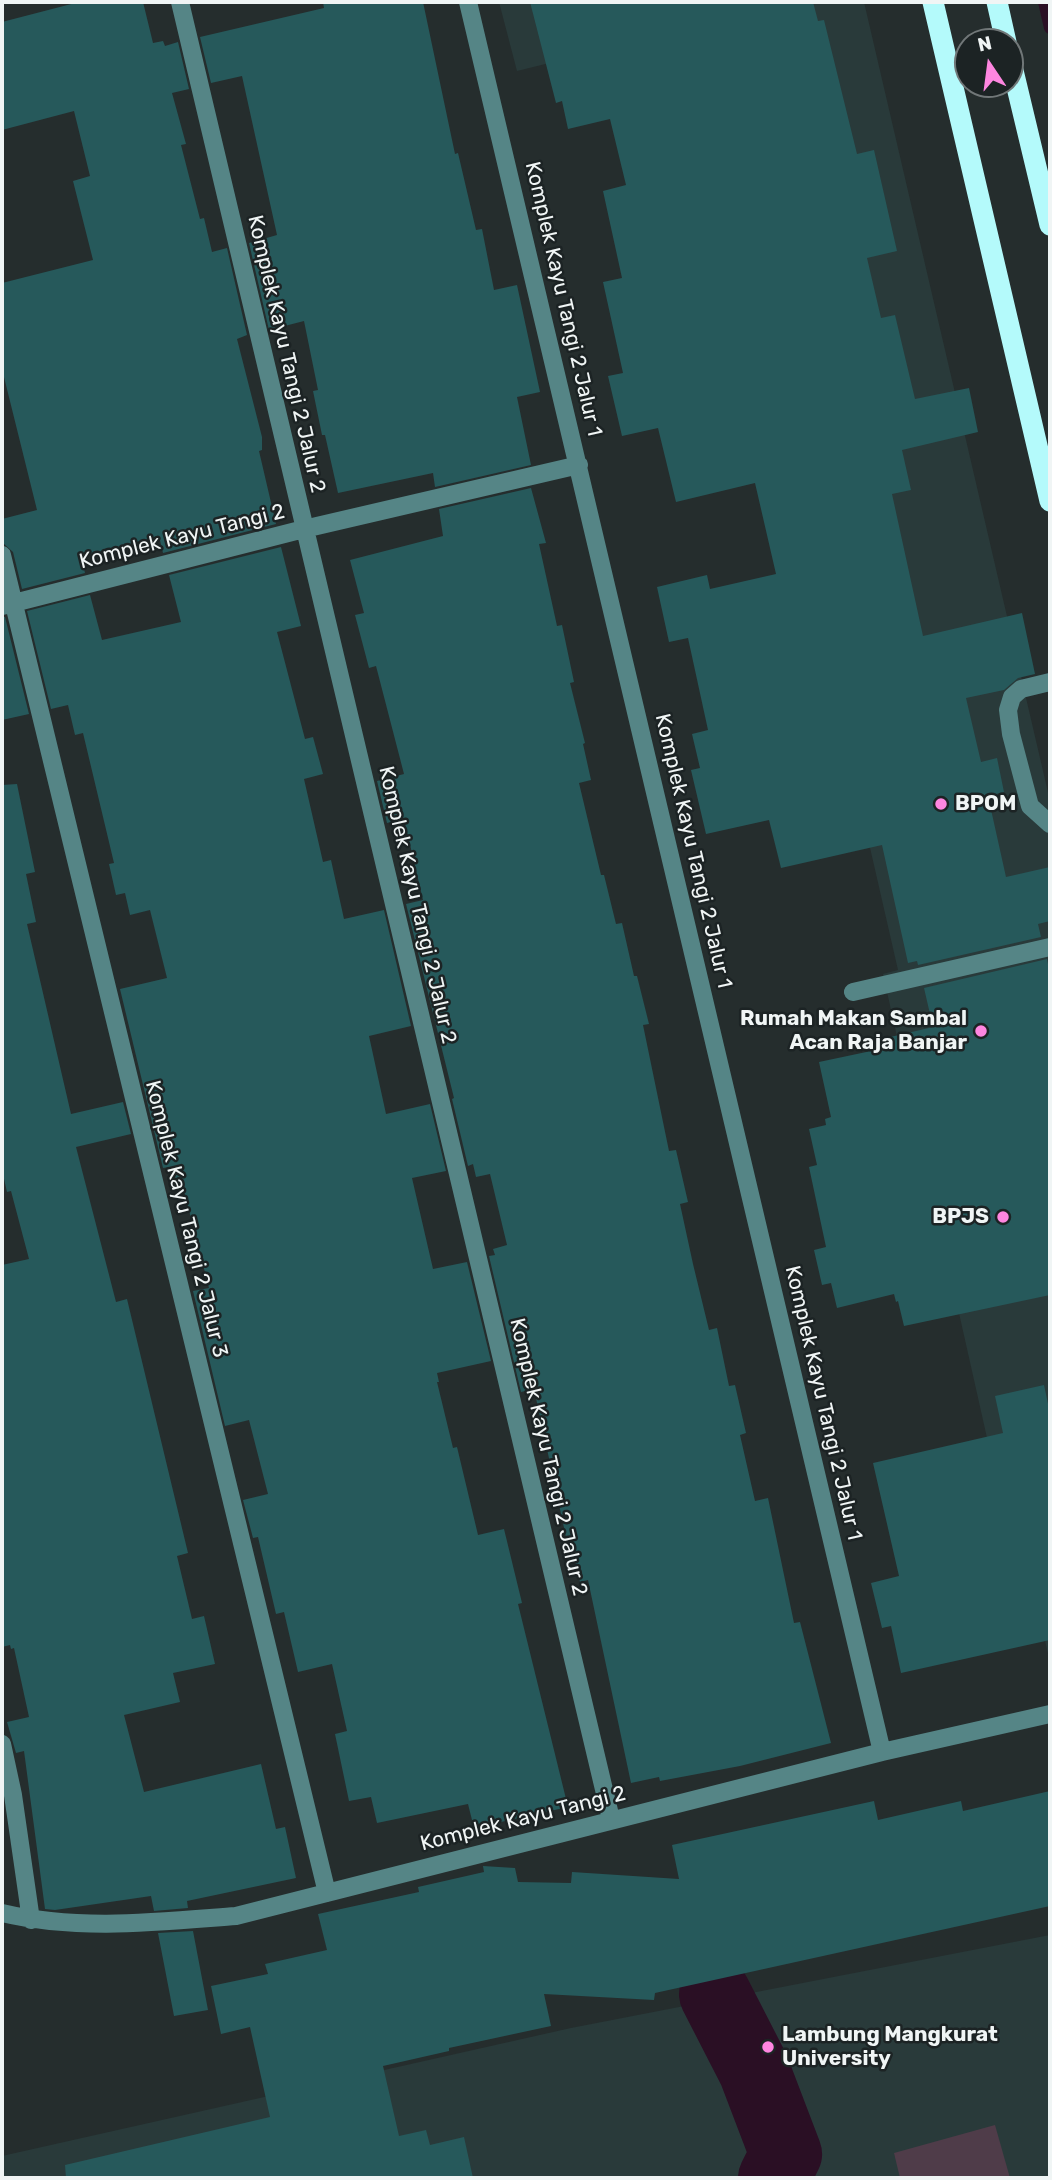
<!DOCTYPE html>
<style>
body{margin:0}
#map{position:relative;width:1052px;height:2180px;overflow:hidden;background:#252d2d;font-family:Rubik,sans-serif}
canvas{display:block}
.frame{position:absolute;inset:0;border:4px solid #f0f5f5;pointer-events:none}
.north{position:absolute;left:954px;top:28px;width:70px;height:70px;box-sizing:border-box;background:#1c2324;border:2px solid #717778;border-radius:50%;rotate:347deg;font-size:19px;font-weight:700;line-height:28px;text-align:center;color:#f0f5f5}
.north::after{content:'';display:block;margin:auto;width:24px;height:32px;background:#fe86e0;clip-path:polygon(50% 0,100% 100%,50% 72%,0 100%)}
</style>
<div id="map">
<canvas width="1052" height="2180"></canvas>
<div class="frame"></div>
<div class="north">N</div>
</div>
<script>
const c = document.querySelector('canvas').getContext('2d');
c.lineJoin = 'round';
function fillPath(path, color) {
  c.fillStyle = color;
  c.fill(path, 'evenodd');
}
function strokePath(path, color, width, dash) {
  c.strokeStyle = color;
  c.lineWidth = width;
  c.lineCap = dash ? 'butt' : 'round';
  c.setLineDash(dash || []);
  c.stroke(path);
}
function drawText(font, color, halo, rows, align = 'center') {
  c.font = font + ' Rubik,sans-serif';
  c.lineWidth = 5;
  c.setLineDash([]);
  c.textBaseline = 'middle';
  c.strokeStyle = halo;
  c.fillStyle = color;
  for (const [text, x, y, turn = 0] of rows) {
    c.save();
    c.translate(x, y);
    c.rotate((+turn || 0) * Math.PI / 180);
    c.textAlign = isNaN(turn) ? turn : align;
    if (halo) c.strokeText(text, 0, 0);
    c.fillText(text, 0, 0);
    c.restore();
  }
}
const built = new Path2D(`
 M 499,2 L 864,2 L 1050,801 L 1050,1662 L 1022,1543 L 1011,1545 L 883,974 L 898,970 L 683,30 L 517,71 Z
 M 1050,1935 L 1050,2178 L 2,2178 L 2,2156 L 571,2028 Z`);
const green = new Path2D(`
 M 995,2125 L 1010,2178 L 900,2178 L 894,2153 Z`);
const stream = new Path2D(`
 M 1044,2 L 1050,28`);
const river = new Path2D(`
 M 715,1994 L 754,2070 L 786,2154 L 774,2178`);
const building = new Path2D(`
 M 79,2 L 143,2 L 153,43 L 163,41 L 165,46 L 178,42 L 189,89 L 172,93 L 186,144 L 181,145 L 200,219 L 204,218 L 212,252 L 227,248 L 247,335 L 237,339 L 262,437 L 262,450 L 259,451 L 276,524 L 163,553 L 159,536 L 81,557 L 85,573 L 22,589 L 13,552 L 4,544 L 2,519 L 37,510 L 2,369 L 2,283 L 93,260 L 73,181 L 90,176 L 74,111 L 2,130 L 2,22 Z
 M 323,2 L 423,2 L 455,154 L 458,153 L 476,230 L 482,229 L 494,290 L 517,285 L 540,392 L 517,397 L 531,465 L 435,487 L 433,473 L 338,493 L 325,435 L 322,435 L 313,391 L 318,390 L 304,321 L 269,330 L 249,243 L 277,235 L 242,76 L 211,83 L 200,37 L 324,8 Z
 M 530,2 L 813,2 L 818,21 L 824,20 L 857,154 L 874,150 L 897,251 L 867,258 L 881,318 L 895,315 L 915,399 L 969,388 L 978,432 L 902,450 L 911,490 L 892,494 L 923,636 L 1022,613 L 1035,674 L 1018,678 L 1004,690 L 966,698 L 981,762 L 997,758 L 1004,792 L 988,796 L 1006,877 L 1050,867 L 1050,921 L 1038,924 L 1041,937 L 918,965 L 917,961 L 908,963 L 882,845 L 781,868 L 769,820 L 706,834 L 691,770 L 700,768 L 692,734 L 708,730 L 688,638 L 669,642 L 657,587 L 707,575 L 710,589 L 776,574 L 755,483 L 676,502 L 658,428 L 622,436 L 608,376 L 623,373 L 603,282 L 622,278 L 603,191 L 626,185 L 610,119 L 568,129 L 562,101 L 556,103 Z
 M 531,488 L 546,543 L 539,544 L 557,626 L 562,625 L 574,682 L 570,683 L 585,743 L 583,744 L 591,780 L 579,783 L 601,875 L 604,875 L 616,924 L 622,923 L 634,976 L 637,976 L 649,1024 L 643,1025 L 669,1151 L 676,1150 L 688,1202 L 680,1204 L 693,1264 L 709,1330 L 717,1328 L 729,1386 L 735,1385 L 746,1433 L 740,1435 L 755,1501 L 768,1498 L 794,1623 L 800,1622 L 831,1743 L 740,1766 L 660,1781 L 659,1777 L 631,1783 L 588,1580 L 580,1582 L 569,1536 L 566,1537 L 534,1389 L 521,1392 L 489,1256 L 495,1255 L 493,1249 L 507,1245 L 490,1174 L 476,1177 L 473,1164 L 468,1166 L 452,1099 L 454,1098 L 406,904 L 423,900 L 404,819 L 387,823 L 377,781 L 404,774 L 376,666 L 369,668 L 355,615 L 364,613 L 350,560 L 443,536 L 439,509 Z
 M 281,547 L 301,626 L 277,632 L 305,739 L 313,737 L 323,774 L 304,779 L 323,862 L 331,860 L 344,919 L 384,910 L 411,1026 L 369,1036 L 386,1114 L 430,1104 L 446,1171 L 412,1178 L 433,1269 L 467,1262 L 491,1361 L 437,1373 L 439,1382 L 437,1382 L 453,1448 L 457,1447 L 478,1535 L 504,1529 L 522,1603 L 518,1604 L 568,1807 L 474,1828 L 468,1804 L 377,1823 L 371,1797 L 349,1801 L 335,1734 L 347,1731 L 332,1664 L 298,1672 L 284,1612 L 276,1614 L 258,1537 L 253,1538 L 243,1500 L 268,1494 L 249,1420 L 225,1426 L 193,1291 L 209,1288 L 183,1187 L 175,1189 L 169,1167 L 163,1168 L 120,989 L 167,978 L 150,910 L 130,915 L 125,893 L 116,895 L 109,864 L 114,863 L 83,733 L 75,735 L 68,705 L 51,709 L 27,611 L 90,595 L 102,640 L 181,622 L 169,575 Z
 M 2,617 L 5,617 L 29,714 L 2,720 Z
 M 17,784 L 35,872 L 26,874 L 36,922 L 27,924 L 71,1114 L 123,1102 L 131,1134 L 76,1147 L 116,1302 L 127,1299 L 188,1553 L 177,1556 L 192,1619 L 204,1616 L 215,1664 L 173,1673 L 180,1702 L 124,1715 L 144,1792 L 261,1764 L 276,1829 L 285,1827 L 296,1878 L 187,1901 L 188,1908 L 154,1911 L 151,1896 L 55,1910 L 45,1909 L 24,1751 L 16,1753 L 7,1722 L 29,1717 L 14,1648 L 11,1649 L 10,1645 L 2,1647 L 2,1265 L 29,1259 L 11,1191 L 7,1192 L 2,1170 L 2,785 Z
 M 1047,959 L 1050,974 L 1050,1295 L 904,1326 L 898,1301 L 896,1302 L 894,1294 L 837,1308 L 831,1283 L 822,1285 L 814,1250 L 826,1247 L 809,1167 L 817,1165 L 809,1129 L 826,1125 L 825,1119 L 831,1117 L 819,1062 L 871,1051 L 869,1042 L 933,1027 L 924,988 Z
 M 1044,1385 L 1050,1413 L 1050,1640 L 901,1673 L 891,1626 L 882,1628 L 871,1583 L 899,1576 L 873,1463 L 1003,1433 L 995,1396 Z
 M 1050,1791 L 1050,1906 L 655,1993 L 654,2000 L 544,1994 L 551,2026 L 449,2048 L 449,2051 L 383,2066 L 399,2136 L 426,2130 L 430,2145 L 464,2137 L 473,2178 L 66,2178 L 65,2165 L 270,2117 L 250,2027 L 221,2034 L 211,1986 L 268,1974 L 265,1964 L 327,1950 L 318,1914 L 419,1892 L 418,1887 L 484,1872 L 483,1866 L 515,1868 L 518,1882 L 571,1883 L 572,1872 L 679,1879 L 672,1845 L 874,1801 L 878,1820 L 961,1801 L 963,1811 Z
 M 193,1931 L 208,2010 L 174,2016 L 158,1933 Z`);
const minor = new Path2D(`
 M 180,2 L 611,1819
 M 468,2 L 882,1752
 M 2,555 L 327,1893
 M 2,606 L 304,529 L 579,465
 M 1050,682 L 1021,689 L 1012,697 L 1008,710 L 1011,734 L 1030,806 L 1050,824
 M 853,992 L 1050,947
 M 2,1744 L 13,1795 L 31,1920
 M 2,1913 C 78,1931 158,1922 236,1916 L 882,1752 L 1050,1714`);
const highway = new Path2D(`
 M 933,2 L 1050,501
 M 997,2 L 1006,42
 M 1010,58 L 1050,225`);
const markers = [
 [941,804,7,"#fe86e0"],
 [981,1031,7,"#fe86e0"],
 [1003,1217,7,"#fe86e0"],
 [768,2047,7,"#fe86e0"]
];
const streetNames = [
 ["Komplek Kayu Tangi 2 Jalur 1",563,299,77],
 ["Komplek Kayu Tangi 2 Jalur 2",286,354,77],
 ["Komplek Kayu Tangi 2",182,537,-14],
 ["Komplek Kayu Tangi 2 Jalur 1",693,851,77],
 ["Komplek Kayu Tangi 2 Jalur 2",417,905,77],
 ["Komplek Kayu Tangi 2 Jalur 3",186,1219,76],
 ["Komplek Kayu Tangi 2 Jalur 1",823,1403,77],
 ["Komplek Kayu Tangi 2 Jalur 2",548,1457,77],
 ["Komplek Kayu Tangi 2",523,1819,-14]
];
const poiNames = [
 ["BPOM",955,804],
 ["Rumah Makan Sambal",967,1019,"right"],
 ["Acan Raja Banjar",967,1043,"right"],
 ["BPJS",989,1217,"right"],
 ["Lambung Mangkurat",782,2035],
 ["University",782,2059]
];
fillPath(built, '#293a3a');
fillPath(green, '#4f3c49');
strokePath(stream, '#2a0f24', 12);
strokePath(river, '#2a0f24', 72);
fillPath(building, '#26595b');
strokePath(minor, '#558586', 18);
strokePath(highway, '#b4fafb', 21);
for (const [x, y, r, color] of markers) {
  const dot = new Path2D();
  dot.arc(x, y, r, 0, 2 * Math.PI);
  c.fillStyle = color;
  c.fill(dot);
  strokePath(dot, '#1c2324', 2.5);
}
drawText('21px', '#f0f5f5', '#1c2324', streetNames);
drawText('bold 21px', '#f0f5f5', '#1c2324', poiNames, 'left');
</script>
